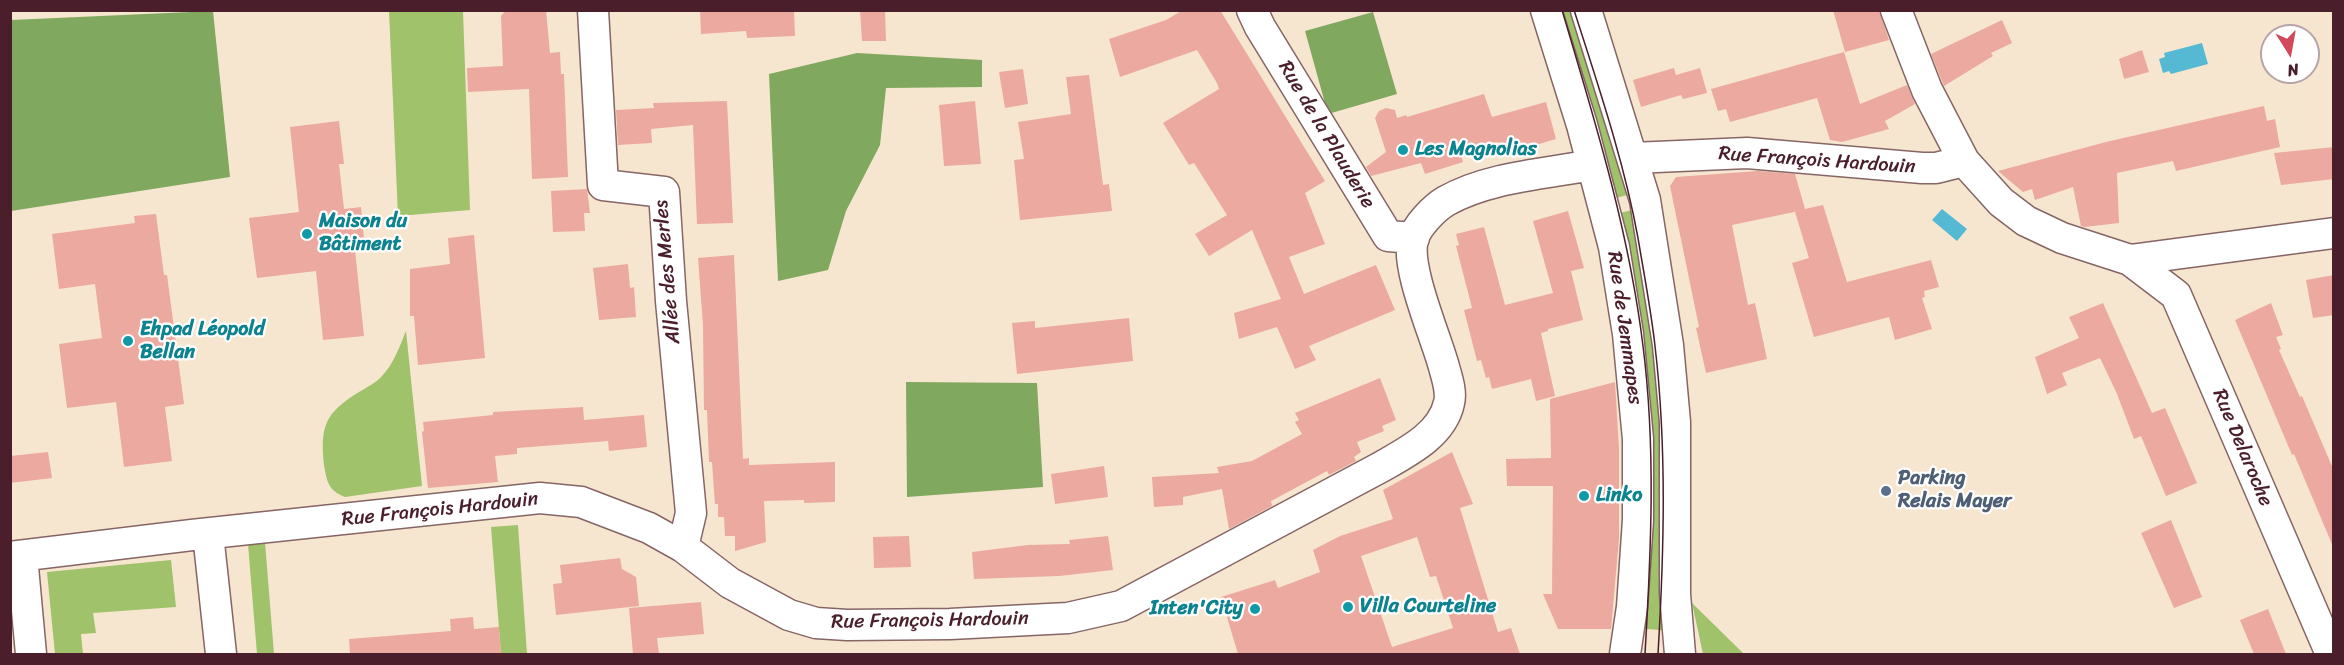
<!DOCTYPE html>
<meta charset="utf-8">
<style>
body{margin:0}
#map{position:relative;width:2344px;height:665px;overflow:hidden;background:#f6e6d0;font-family:Sriracha,sans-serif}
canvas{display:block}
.frame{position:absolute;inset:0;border:12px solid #4a1f2b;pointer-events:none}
.north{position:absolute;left:2260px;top:24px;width:60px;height:60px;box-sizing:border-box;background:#fff;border:2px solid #b7a5aa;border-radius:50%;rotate:169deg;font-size:16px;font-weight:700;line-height:24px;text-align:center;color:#4a1f2b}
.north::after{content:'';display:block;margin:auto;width:21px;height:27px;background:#d1495b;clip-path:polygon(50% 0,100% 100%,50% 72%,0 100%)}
</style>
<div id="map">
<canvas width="2344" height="665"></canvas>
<div class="frame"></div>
<div class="north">N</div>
</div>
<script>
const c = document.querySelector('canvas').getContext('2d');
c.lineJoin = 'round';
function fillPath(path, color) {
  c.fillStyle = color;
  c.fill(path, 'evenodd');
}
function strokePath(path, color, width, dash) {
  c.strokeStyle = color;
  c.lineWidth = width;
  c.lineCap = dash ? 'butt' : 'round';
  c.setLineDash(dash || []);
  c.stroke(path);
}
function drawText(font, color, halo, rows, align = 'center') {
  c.font = font + ' Sriracha,sans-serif';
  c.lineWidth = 4.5;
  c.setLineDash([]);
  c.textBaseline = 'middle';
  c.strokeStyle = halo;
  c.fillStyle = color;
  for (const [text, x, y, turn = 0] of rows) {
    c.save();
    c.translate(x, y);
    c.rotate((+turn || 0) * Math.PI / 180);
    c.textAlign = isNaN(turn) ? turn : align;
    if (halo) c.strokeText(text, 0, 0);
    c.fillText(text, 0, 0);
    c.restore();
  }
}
const green = new Path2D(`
 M 389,11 L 463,11 L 470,210 L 398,216 Z
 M 1553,11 L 1580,11 L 1638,192 L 1609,200 Z
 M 1640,208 L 1659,326 L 1672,631 L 1635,628 L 1612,215 Z
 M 406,331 L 422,486 L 345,497 C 328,490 327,482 324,465 C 320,426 325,413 359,392 C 367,387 376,383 382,376 C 394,363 399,348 406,331 Z
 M 518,525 L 527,654 L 501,654 L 491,527 Z
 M 265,542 L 274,654 L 257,654 L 248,544 Z
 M 171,560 L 176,607 L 93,613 L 96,633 L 81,634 L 83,654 L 55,654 L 47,572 Z
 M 1692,603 L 1744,654 L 1703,654 Z`);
const forest = new Path2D(`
 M 213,11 L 230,177 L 11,211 L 11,20 Z
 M 1373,12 L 1397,94 L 1328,114 L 1305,31 Z
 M 857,53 L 982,60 L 982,87 L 886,88 L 880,145 L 846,211 L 828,270 L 778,281 L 769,74 Z
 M 906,382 L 1037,383 L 1043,487 L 907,497 Z`);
const water = new Path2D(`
 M 2202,43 L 2208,64 L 2171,74 L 2169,71 L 2163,73 L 2159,59 L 2165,57 L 2164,53 Z
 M 1942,209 L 1967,229 L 1957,241 L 1932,220 Z`);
const building = new Path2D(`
 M 506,10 L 546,10 L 550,53 L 560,52 L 561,74 L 564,74 L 568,177 L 532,179 L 529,89 L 468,92 L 467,68 L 503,66 L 501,16 Z
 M 700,10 L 794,10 L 795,36 L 747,38 L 746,31 L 701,34 Z
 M 860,10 L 885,10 L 886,41 L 862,41 Z
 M 1183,10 L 1220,10 L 1325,181 L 1305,193 L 1325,244 L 1289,257 L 1304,294 L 1376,265 L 1395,310 L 1309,346 L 1316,360 L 1295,369 L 1277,327 L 1239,339 L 1234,313 L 1281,299 L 1252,230 L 1209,256 L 1195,234 L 1227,215 L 1194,163 L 1189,165 L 1163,123 L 1219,89 L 1217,83 L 1197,50 L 1120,77 L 1109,39 L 1166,20 Z
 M 1833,10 L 1879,10 L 1889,40 L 1845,52 Z
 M 2002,20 L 2012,43 L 1991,53 L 1993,56 L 1944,86 L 1931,54 Z
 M 2142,50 L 2149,72 L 2124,79 L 2119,59 Z
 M 1844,52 L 1860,104 L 1907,85 L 1915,104 L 1885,121 L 1889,129 L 1842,142 L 1830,140 L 1817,98 L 1730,122 L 1726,109 L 1718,111 L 1711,89 Z
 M 1674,68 L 1676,75 L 1700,68 L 1707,93 L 1683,99 L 1681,95 L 1641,107 L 1633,80 Z
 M 1023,69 L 1028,104 L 1005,108 L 999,72 Z
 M 1089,75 L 1103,185 L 1109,184 L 1112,211 L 1020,220 L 1014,160 L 1024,159 L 1018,122 L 1071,114 L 1066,77 Z
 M 1484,94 L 1492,117 L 1546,102 L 1556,139 L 1502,155 L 1498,142 L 1460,152 L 1463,162 L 1425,174 L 1421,163 L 1371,176 L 1366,167 L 1386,152 L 1375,118 L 1379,111 L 1386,108 L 1395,110 L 1397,118 L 1406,115 L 1407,117 Z
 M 727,101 L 733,223 L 697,224 L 693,125 L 651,129 L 652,143 L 618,145 L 616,110 L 654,108 L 653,103 Z
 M 975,101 L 981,164 L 944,166 L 939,105 Z
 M 2264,106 L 2267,121 L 2275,119 L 2280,147 L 2176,171 L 2173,161 L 2117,173 L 2119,223 L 2085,227 L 2081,226 L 2073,187 L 2035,200 L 2032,189 L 2023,192 L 1998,171 L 2106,142 Z
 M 339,121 L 344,164 L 339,164 L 344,209 L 361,207 L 365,249 L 355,250 L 364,336 L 323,340 L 316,271 L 257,278 L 249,218 L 299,212 L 290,127 Z
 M 2334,147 L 2334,179 L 2281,185 L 2274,153 Z
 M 1758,171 L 1795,174 L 1805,209 L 1823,205 L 1847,282 L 1931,260 L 1939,287 L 1924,291 L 1925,297 L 1922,298 L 1932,329 L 1895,340 L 1889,317 L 1814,337 L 1792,263 L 1809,258 L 1795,212 L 1799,211 L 1732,225 L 1748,305 L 1755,303 L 1767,359 L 1706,373 L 1696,328 L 1699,327 L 1670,186 L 1676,177 Z
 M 587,189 L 590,213 L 584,213 L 585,231 L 553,232 L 551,191 Z
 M 1568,211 L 1584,268 L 1571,271 L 1583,320 L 1548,329 L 1548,331 L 1541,333 L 1555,396 L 1536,401 L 1531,379 L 1492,389 L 1489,377 L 1486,378 L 1481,360 L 1477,361 L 1464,310 L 1472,308 L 1456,246 L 1459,245 L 1456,234 L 1484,227 L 1505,305 L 1553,293 L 1533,221 Z
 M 156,214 L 164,275 L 167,275 L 184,404 L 165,407 L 172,461 L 124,467 L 116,402 L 67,408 L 59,344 L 102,338 L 95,284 L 59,289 L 52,234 L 135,223 L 134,216 Z
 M 474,235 L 485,358 L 418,365 L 414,316 L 410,316 L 410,269 L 450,264 L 448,238 Z
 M 734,255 L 743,459 L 749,458 L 749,465 L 835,462 L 835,502 L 804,503 L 804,500 L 764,501 L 766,542 L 735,551 L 735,536 L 725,536 L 724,517 L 718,517 L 718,504 L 715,504 L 712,462 L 709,462 L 707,410 L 704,410 L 703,325 L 698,258 Z
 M 628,264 L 630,288 L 634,287 L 636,317 L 599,320 L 593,268 Z
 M 2334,275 L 2334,315 L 2313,318 L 2306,280 Z
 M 2103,303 L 2152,413 L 2165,408 L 2197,483 L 2166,496 L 2141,436 L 2134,439 L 2117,394 L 2100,358 L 2062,373 L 2067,385 L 2047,394 L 2035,357 L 2079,338 L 2069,317 Z
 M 2271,303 L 2283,335 L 2276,337 L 2281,349 L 2279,350 L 2300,397 L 2302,396 L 2334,471 L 2334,549 L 2294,454 L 2292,455 L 2235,320 Z
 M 1129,318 L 1133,361 L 1017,374 L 1012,323 L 1035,321 L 1035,328 Z
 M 1380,378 L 1396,420 L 1382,426 L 1384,431 L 1357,442 L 1361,452 L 1354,457 L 1356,461 L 1329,475 L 1327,471 L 1271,501 L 1272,506 L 1229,529 L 1222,489 L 1183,497 L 1183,505 L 1154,507 L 1152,477 L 1219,473 L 1217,467 L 1252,461 L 1302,434 L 1295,422 L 1299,420 L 1295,413 Z
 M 1615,382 L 1619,449 L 1619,539 L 1611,629 L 1558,629 L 1543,594 L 1552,594 L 1553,486 L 1507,486 L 1506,459 L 1551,458 L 1550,399 Z
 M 583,407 L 584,420 L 644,415 L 647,447 L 609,451 L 608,441 L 517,448 L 517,454 L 495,456 L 498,482 L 428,488 L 422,432 L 424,431 L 423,422 L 493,415 L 493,412 Z
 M 48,452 L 52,478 L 10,483 L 10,456 Z
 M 1452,452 L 1473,504 L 1460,508 L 1498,632 L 1511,628 L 1520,654 L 1238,654 L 1221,597 L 1275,580 L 1278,588 L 1320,572 L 1313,550 L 1340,536 L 1393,519 L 1383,490 ZM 1417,537 L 1430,577 L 1436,576 L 1453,628 L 1392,647 L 1361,556 Z
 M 1104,466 L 1108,497 L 1055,504 L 1051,474 Z
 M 2171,520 L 2202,597 L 2174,608 L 2141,533 Z
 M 909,536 L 911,567 L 874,568 L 873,537 Z
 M 1108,536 L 1113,570 L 1059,576 L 974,579 L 972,552 L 1028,545 L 1070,544 L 1069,540 Z
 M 620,558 L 622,569 L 636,577 L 639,606 L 556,615 L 553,584 L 562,583 L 560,565 Z
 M 701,602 L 704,634 L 657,638 L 659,654 L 633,654 L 629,608 Z
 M 2268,609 L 2286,654 L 2254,654 L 2240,620 Z
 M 473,617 L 474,629 L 499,627 L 501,654 L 350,654 L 349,639 L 451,631 L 450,619 Z`);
const minor = new Path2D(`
 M 593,10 L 603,185 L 664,192 L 671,301 L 691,513 L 683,547
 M 1252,10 L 1260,27 L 1388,236 L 1414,238
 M 1546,10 L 1582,125 L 1614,247 L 1628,334 L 1638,439 L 1638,520 L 1632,607 L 1625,654
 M 1586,10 L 1645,200 L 1668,345 L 1675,422 L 1675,594 L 1680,654
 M 1896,10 L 1927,90 L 1964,161 L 2001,202 L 2026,221 L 2062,238 L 2130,260 L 2334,233
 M 1633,158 L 1747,153 L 1922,168 L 1936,168 L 1964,161
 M 2130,260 L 2176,295 L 2331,654
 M 208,534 L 221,654
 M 22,556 L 31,654
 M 10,557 L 192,535 L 540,498 L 581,502 L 649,528 L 683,547 L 730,583 L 789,615 L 816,623 L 847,625 L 950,624 L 1068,618 L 1121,606 L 1381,467 C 1407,452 1442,435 1449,403 C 1452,392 1447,378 1444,367 C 1436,337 1405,267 1413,239 C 1417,226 1434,208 1446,201 C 1489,177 1544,174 1592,165`);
const tram = new Path2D(`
 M 1562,10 C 1595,121 1629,231 1643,346 C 1656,448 1651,552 1645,654
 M 1574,10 C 1598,85 1624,161 1638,238 C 1644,274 1651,310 1655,346 C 1667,448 1664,552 1658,654`);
const markers = [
 [1403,150,6,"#0f9aa8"],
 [307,234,6,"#0f9aa8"],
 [128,341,6,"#0f9aa8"],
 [1886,491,6,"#5c6f8a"],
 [1584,496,6,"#0f9aa8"],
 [1348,607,6,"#0f9aa8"],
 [1255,609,6,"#0f9aa8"]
];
const streetNames = [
 ["Rue de la Plauderie",1326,135,59],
 ["Rue François Hardouin",1817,161,4],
 ["Allée des Merles",668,272,-95],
 ["Rue de Jemmapes",1624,328,82],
 ["Rue Delaroche",2242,448,67],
 ["Rue François Hardouin",440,510,-6],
 ["Rue François Hardouin",930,621,-1]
];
const cultureNames = [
 ["Les Magnolias",1415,150],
 ["Maison du",319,222],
 ["Bâtiment",319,245],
 ["Ehpad Léopold",140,330],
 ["Bellan",140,353],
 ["Linko",1596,496],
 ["Villa Courteline",1360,607],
 ["Inten'City",1243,609,"right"]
];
const serviceNames = [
 ["Parking",1898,479],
 ["Relais Mayer",1898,502]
];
fillPath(green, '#a0c26b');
fillPath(forest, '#80a85f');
fillPath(water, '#56b9d4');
fillPath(building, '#eca99f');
strokePath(minor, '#866565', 33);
strokePath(minor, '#fff', 30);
strokePath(tram, '#4a1f2b', 1.5);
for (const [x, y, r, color] of markers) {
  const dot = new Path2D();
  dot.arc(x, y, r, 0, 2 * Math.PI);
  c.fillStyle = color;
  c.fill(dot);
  strokePath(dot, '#fff', 2);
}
drawText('20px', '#4a1f2b', '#fff', streetNames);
drawText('bold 20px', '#0d838f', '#fff', cultureNames, 'left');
drawText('bold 20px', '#4e5e75', '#fff', serviceNames, 'left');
</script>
